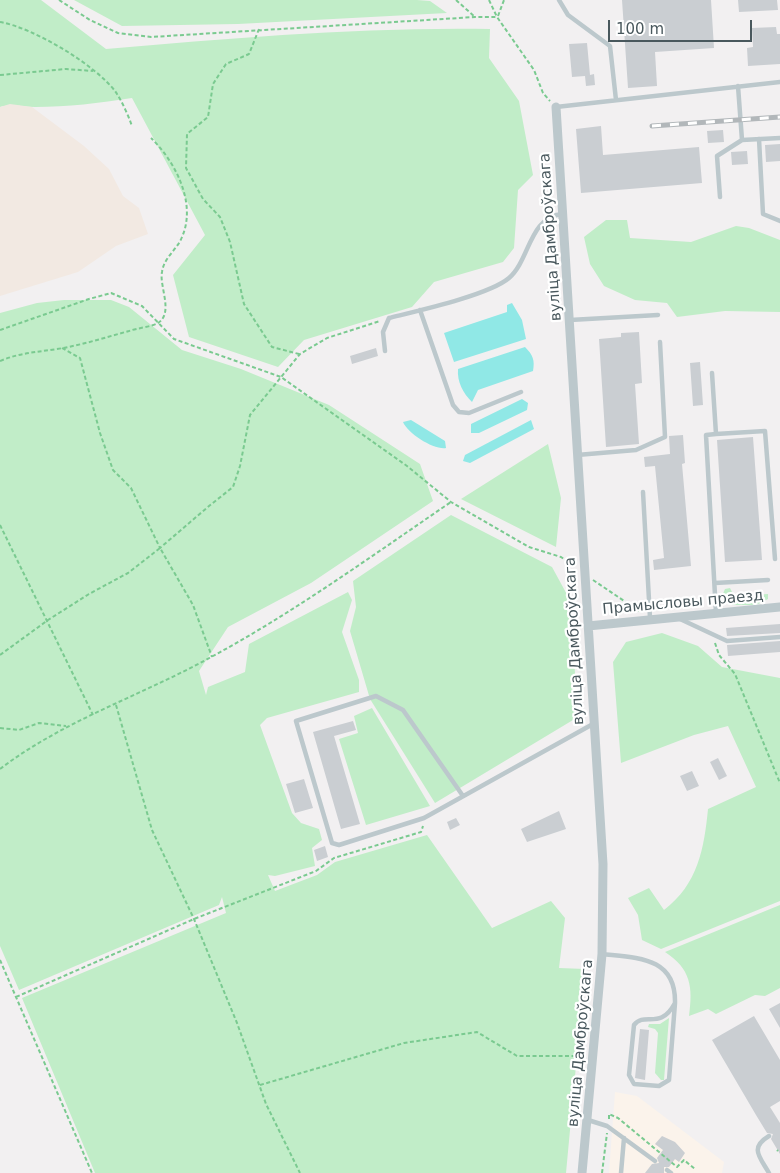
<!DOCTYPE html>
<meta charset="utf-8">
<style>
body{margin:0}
#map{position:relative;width:780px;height:1173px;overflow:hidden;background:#f2f0f1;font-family:"DejaVu Sans",sans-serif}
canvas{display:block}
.scale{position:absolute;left:608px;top:20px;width:144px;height:22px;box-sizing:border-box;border:2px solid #49585d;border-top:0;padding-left:6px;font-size:15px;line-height:18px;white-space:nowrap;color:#49585d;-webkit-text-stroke:4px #fff;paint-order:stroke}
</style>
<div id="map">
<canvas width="780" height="1173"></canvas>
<div class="scale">100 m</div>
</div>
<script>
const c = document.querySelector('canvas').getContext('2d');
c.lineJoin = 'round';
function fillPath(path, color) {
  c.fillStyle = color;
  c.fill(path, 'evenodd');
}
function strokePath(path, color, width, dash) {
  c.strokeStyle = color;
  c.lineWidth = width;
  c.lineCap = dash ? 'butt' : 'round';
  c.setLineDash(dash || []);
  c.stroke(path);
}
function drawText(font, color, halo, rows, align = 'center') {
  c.font = font + ' "DejaVu Sans",sans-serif';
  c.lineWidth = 4.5;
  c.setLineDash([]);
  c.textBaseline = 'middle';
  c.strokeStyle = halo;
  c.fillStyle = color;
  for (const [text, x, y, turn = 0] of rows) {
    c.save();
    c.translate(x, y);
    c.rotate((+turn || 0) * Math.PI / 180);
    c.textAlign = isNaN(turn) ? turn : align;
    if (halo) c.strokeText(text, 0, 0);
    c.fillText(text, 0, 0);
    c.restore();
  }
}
const commercial = new Path2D(`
 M 615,1092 L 637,1096 L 724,1162 L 722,1173 L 609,1173 Z`);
const green = new Path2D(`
 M 0,0 L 41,0 L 106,49 C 234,38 361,27 490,29 L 489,58 L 519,101 L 533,175 L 518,190 L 514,248 L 503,262 L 434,282 L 412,307 L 304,340 L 278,367 L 189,337 L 173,275 L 205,235 L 132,98 C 100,103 67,107 35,107 C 22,107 12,103 0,107 Z
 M 74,0 L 417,0 L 430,1 L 447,13 L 238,24 L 122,26 Z
 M 606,220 L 627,220 L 630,238 L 691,242 L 736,226 L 749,228 L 780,240 L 780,312 L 725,311 L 677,317 L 667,303 L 635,300 L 604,286 L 590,264 L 584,237 Z
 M 64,300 L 111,300 L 129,307 L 182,350 L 241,369 L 329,405 L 420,464 L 433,501 L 311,583 L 228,627 L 199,671 L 206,695 L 208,687 L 245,672 L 249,644 L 348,592 L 352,600 L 342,632 L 359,680 L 359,692 L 267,718 L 260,725 L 292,813 L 301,823 L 319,829 L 322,840 L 312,848 L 315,866 L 275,876 L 268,875 L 275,891 L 317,875 L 335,862 L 427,835 L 492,928 L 551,901 L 565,918 L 559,968 L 585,969 L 566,1173 L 95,1173 L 22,998 L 226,913 L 222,897 L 219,905 L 19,990 L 0,946 L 0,313 L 37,303 Z
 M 548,444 L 561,498 L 556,547 L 461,499 Z
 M 451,515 L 552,567 L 570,600 L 578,717 L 435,803 L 370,699 L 350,631 L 356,607 L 353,581 Z
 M 730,588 L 734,596 L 768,594 L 768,599 L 756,605 L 729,605 L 722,596 L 725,589 Z
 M 662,633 L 698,646 L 722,667 L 780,678 L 780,901 L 661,949 L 642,940 L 638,915 L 628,898 L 649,888 L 664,910 C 698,884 704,849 708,809 L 756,787 L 728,726 L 694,735 L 621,763 L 613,662 L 626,642 Z
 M 372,708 L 430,806 L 366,825 L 339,739 L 358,733 L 354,716 Z
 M 780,905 L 780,988 L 765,996 L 755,995 L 716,1014 L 708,1009 L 689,1016 C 693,987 691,969 665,952 Z
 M 669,1018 L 664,1080 L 661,1080 L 655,1073 L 658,1033 L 655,1029 L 648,1027 L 649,1024 L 660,1024 Z`);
const sand = new Path2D(`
 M 10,104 L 32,107 L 84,146 L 109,169 L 123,196 L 139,208 L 148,234 L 116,246 L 78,272 L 0,296 L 0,107 Z`);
const water = new Path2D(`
 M 512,303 L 522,320 L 526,339 L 454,362 L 444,333 L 507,312 L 507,305 Z
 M 525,347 C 533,355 535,360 533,371 L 478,390 L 472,402 C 463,393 457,382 458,369 Z
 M 522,399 L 528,403 L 527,410 L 479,433 L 471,433 L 471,424 Z
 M 411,420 L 445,441 L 446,448 C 434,450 408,434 403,422 Z
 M 531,420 L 534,429 L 470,463 L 463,461 L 465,455 Z`);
const building = new Path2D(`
 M 622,0 L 711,0 L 714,48 L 655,52 L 657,86 L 628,88 Z
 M 738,0 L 777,0 L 778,10 L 739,12 Z
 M 776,27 L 777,34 L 780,34 L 780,64 L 748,66 L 747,48 L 753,47 L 752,28 Z
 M 587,43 L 590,75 L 594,74 L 595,85 L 586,86 L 585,76 L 572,77 L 569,44 Z
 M 601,126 L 603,155 L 699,147 L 702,183 L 581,193 L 576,129 Z
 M 723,130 L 724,142 L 708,143 L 707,131 Z
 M 780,144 L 780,161 L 766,162 L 765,145 Z
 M 747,151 L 748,164 L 732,165 L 731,152 Z
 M 639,332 L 642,383 L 635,384 L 639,444 L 606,447 L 599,339 L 621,337 L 621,333 Z
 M 376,348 L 378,356 L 352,364 L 350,356 Z
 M 700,362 L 703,405 L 693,406 L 690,363 Z
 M 683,435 L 685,463 L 682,464 L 691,566 L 654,570 L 653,560 L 664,558 L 655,466 L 645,467 L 644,457 L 670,454 L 669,436 Z
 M 753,437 L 762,560 L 725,562 L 717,440 Z
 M 780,624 L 780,633 L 727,636 L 726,628 Z
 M 780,641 L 780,652 L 728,656 L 727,645 Z
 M 353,721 L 356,730 L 334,736 L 360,824 L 341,829 L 313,732 Z
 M 718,758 L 727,776 L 719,780 L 710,762 Z
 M 692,771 L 699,786 L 687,791 L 680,776 Z
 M 304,779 L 313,808 L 295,813 L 286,784 Z
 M 559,811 L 566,829 L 527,842 L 521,829 Z
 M 456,818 L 460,825 L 450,830 L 447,822 Z
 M 325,846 L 328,857 L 317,861 L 314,850 Z
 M 780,1003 L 780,1028 L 769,1009 Z
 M 754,1016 L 780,1060 L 780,1101 L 770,1107 L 780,1123 L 780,1154 L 771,1139 L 773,1134 L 767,1133 L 756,1115 L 712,1040 Z
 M 640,1029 L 649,1030 L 645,1080 L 635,1078 Z
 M 662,1136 L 675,1142 L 685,1153 L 679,1162 L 675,1159 L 669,1167 L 664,1167 L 664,1173 L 645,1173 L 652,1164 L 659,1163 L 657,1158 L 663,1150 L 655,1144 Z`);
const path = new Path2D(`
 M 59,0 L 90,20 L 118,33 L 151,37 L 475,17 L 497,17 L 534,70 L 543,93 L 550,101
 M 456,0 L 475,17
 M 489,0 L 497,17
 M 498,16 L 504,0
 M 0,22 C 34,28 94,64 115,91 C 122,101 128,115 132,126
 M 259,29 L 249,54 L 226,64 L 213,84 L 208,117 L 187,134 L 186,168 L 203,199 L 220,217 L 230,242 L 244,304 L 272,347 L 299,354
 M 0,75 L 66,69 L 93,71
 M 0,330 L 89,299 L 111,293 L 142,306 L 174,339 L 281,377 L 407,466 L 451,502 L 529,547 L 561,557 L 575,567
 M 62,348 L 80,358 L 100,433 L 113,470 L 131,488 L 160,548 L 209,506 L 233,487 L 240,466 L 250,415 L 300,354 L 327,338 L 380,321
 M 0,361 C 21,352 41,352 63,348 C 85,344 107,337 129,331 C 137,328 151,327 158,323 C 174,313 159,286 162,272 C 164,257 177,250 182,237 C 197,203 175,161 151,138
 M 0,525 L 93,715
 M 593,580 L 639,611
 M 715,643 L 719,655 L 735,674 L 780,783
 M 0,655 L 48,620 L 89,594 L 128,573 L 160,548 L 193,605 L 212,657
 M 116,705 L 152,830 L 194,919 L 237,1023 L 266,1104 L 300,1173
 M 0,728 L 19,730 L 39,723 L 66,726
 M 0,769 C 64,720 143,695 213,656 C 296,611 373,555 451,502
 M 0,960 L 92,1173
 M 16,997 L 194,919 L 316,871 L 334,858 L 421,832 L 423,826
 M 260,1085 L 404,1043 L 477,1032 L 517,1056 L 584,1056
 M 609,1119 L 609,1114 L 618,1118 L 677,1167 L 684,1160 L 695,1169
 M 777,1150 L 778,1151
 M 602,1173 L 607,1133`);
const lane = new Path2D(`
 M 559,0 L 568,15 L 610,46 L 616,100
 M 556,107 L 780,82
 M 759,139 L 763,214 L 780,221
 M 742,140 L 780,138
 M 720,197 L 717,156 L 742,140 L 738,86
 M 420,310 L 453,405 L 459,412 L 469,413 L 521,392
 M 570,320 L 658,315
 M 385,351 L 383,332 L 389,318 C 417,311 489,295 509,278 C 530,260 529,217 562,214
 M 712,373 L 716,434 L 706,435 L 716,613
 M 716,434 L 765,431 L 775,559
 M 577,455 L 636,450 L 665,437 L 660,342
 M 643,492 L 650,618
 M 715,583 L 768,580
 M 680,619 L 727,641 L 780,637
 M 463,796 L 403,710 L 376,696 L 296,721 L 332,843 L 339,845 L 424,818 L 593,724
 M 602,954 C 638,958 676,957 675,1003
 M 675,1003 L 669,1080 L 659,1086 L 634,1084 L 629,1075 L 634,1025 C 645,1011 660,1031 675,1003 Z
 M 588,1120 L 607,1126 L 655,1161
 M 769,1136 C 749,1148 760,1157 769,1173
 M 667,1170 L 671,1173
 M 621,1173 L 624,1138`);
const street = new Path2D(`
 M 556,107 L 603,864 L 602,954 L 582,1173
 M 588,626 L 780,607`);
const rail = new Path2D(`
 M 652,126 L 780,117`);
const streetNames = [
 ["вуліца Дамброўскага",551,237,-94],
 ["Прамысловы праезд",683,603,-5],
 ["вуліца Дамброўскага",575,641,-93],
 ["вуліца Дамброўскага",581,1043,-85]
];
fillPath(commercial, '#fbf3eb');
fillPath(green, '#c1edc8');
fillPath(sand, '#f2e9e2');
fillPath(water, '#90e8e6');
fillPath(building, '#caced2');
strokePath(path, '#7aca90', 2, [4, 2.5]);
strokePath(lane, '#bcc8cc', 4.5);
strokePath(street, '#bcc8cc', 9);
strokePath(rail, '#b2b7ba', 5);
strokePath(rail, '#fff', 3, [9]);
drawText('15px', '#49585d', '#fff', streetNames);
</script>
